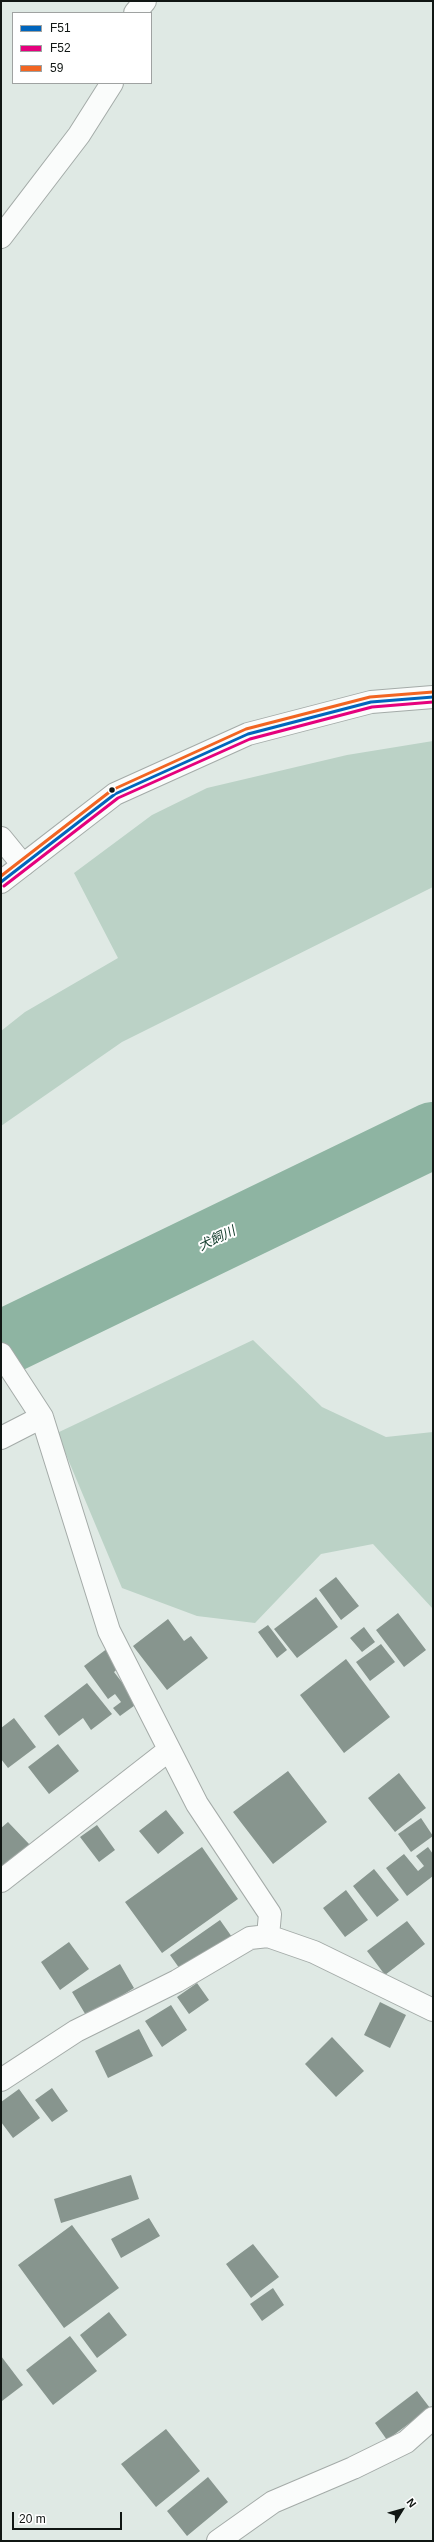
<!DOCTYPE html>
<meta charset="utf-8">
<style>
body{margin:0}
#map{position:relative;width:434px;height:2542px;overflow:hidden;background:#dfe9e4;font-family:Arial,sans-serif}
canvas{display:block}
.frame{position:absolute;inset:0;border:2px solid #101613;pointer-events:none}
.legend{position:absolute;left:12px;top:12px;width:140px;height:72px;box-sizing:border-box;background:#fff;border:1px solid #9fa2a1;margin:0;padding:5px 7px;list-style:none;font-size:12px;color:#101613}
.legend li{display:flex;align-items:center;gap:8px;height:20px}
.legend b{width:20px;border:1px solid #9fa2a1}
.north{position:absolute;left:382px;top:2490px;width:40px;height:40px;-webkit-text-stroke:3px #fff;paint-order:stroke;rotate:53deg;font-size:11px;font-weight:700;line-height:16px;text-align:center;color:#101613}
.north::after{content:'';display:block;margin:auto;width:14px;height:18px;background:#101613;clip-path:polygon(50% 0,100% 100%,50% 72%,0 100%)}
.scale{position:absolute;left:12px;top:2512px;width:110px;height:18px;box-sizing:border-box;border:2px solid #101613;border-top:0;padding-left:5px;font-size:12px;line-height:14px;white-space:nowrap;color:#101613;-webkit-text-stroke:3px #fff;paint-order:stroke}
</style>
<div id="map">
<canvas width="434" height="2542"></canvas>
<div class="frame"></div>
<ul class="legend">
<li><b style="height:5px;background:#0065bd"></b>F51</li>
<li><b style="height:5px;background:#e5007d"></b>F52</li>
<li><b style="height:5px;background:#f26522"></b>59</li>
</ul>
<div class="north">N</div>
<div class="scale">20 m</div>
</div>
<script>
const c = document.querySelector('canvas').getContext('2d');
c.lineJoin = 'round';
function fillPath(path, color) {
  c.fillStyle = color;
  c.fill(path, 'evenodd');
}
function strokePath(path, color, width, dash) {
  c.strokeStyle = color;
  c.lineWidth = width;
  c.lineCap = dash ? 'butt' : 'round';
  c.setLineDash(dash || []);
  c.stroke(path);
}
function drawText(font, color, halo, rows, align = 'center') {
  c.font = font + ' Arial,"Noto Sans JP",sans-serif';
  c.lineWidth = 4;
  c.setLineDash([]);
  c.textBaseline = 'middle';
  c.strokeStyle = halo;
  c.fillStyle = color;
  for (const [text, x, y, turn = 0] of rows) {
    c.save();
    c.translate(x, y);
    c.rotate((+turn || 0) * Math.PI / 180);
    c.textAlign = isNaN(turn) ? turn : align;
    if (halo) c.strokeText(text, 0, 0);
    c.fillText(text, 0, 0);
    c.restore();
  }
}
const green = new Path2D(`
 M 433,741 L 433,887 L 122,1042 L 1,1126 L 1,1031 L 25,1012 L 118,958 L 74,873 L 152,815 L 207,788 L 347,755 Z
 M 253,1340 L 322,1407 L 386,1437 L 433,1432 L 433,1609 L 373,1544 L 321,1554 L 255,1623 L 197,1616 L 122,1588 L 57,1433 Z`);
const river = new Path2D(`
 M 1,1344 L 433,1135`);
const building = new Path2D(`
 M 336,1577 L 359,1606 L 341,1620 L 319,1590 Z
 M 316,1597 L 338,1627 L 297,1658 L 274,1629 Z
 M 398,1613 L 426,1650 L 404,1667 L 376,1630 Z
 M 168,1619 L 184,1641 L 191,1636 L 208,1658 L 167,1690 L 133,1646 Z
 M 268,1625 L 287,1650 L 277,1658 L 258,1632 Z
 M 364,1627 L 375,1642 L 362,1652 L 350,1638 Z
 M 381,1644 L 395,1662 L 370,1681 L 356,1662 Z
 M 108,1648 L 121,1666 L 114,1672 L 138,1703 L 120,1716 L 113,1708 L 121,1702 L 115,1694 L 108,1699 L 84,1666 Z
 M 346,1659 L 390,1717 L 344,1753 L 300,1695 Z
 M 87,1683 L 112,1714 L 91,1730 L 83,1718 L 59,1736 L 44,1716 Z
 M 14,1718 L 36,1747 L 8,1768 L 1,1759 L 1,1728 Z
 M 58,1744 L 79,1771 L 49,1794 L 28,1767 Z
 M 288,1771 L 327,1822 L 273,1864 L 233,1812 Z
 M 399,1773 L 426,1808 L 395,1832 L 368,1798 Z
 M 166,1810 L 184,1833 L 158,1854 L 139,1831 Z
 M 421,1818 L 433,1836 L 411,1852 L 398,1834 Z
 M 8,1822 L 30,1845 L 1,1870 L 1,1828 Z
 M 97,1825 L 115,1850 L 99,1862 L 80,1837 Z
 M 202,1847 L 238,1899 L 162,1953 L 125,1902 Z
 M 428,1847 L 433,1854 L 433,1876 L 407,1896 L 386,1868 L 404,1854 L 418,1871 L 424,1866 L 416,1856 Z
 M 374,1869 L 399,1900 L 377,1917 L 353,1886 Z
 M 346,1890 L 368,1920 L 345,1937 L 323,1908 Z
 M 220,1920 L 232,1937 L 182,1972 L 170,1955 Z
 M 407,1921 L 425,1944 L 385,1975 L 367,1951 Z
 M 69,1942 L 89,1969 L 60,1990 L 41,1962 Z
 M 120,1964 L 134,1988 L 87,2017 L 72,1992 Z
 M 197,1983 L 209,2000 L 189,2014 L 177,1997 Z
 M 380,2002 L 406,2015 L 390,2048 L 364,2035 Z
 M 171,2005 L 187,2030 L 162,2047 L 145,2021 Z
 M 139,2029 L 153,2056 L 108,2078 L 95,2051 Z
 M 332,2037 L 364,2071 L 336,2097 L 305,2064 Z
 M 52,2088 L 68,2111 L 52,2122 L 35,2100 Z
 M 19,2089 L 40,2118 L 13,2138 L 1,2122 L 1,2102 Z
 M 131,2175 L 139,2199 L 61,2223 L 54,2199 Z
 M 149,2218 L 160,2236 L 121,2258 L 111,2239 Z
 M 72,2225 L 119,2288 L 64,2328 L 18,2265 Z
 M 253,2244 L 279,2277 L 251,2298 L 226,2264 Z
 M 273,2288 L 284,2305 L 262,2321 L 250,2304 Z
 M 109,2312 L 127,2335 L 97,2358 L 80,2335 Z
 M 70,2336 L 97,2371 L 53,2405 L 26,2370 Z
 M 1,2356 L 23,2385 L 2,2401 L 1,2400 Z
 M 417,2391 L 430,2408 L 387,2440 L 375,2423 Z
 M 166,2429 L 200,2471 L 156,2507 L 121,2464 Z
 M 208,2477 L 228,2502 L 187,2536 L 167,2511 Z`);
const street = new Path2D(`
 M 135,13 L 145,1
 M 1,237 L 79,135 L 112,83
 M 1,838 L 23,865
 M 1,1354 L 42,1417 L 109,1631 L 197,1804 L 270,1914 L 268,1936
 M 1,1438 L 42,1417
 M 1,1881 L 169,1750
 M 1,2080 L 76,2031 L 177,1981 L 250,1938 L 268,1936 L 314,1952 L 433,2010
 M 218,2541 L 273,2502 L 353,2468 L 406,2442 L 433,2418`);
const secondary = new Path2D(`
 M 1,882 L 115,794 L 248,734 L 371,702 L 433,697`);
const bus1 = new Path2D(`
 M 1,882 L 115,794 L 248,734 L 371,702 L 433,697`);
const bus2 = new Path2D(`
 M 4,886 L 118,798 L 250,739 L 372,707 L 433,702`);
const bus3 = new Path2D(`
 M 1,876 L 112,790 L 246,729 L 370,697 L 433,692`);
const markers = [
 [112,790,3.5,"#101613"]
];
const waterNames = [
 ["犬飼川",217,1239,-26]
];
fillPath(green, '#bbd2c6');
strokePath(river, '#8eb4a2', 66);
fillPath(building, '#87958e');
strokePath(street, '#a4aba8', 24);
strokePath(secondary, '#a4aba8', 24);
strokePath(street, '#fafcfb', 22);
strokePath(secondary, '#fafcfb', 22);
strokePath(bus1, '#0065bd', 3);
strokePath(bus2, '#e5007d', 3);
strokePath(bus3, '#f26522', 3);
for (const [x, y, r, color] of markers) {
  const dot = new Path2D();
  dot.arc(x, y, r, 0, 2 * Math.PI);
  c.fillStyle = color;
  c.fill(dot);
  strokePath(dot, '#fff', 1.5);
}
drawText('italic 13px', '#0e3928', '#fff', waterNames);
</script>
